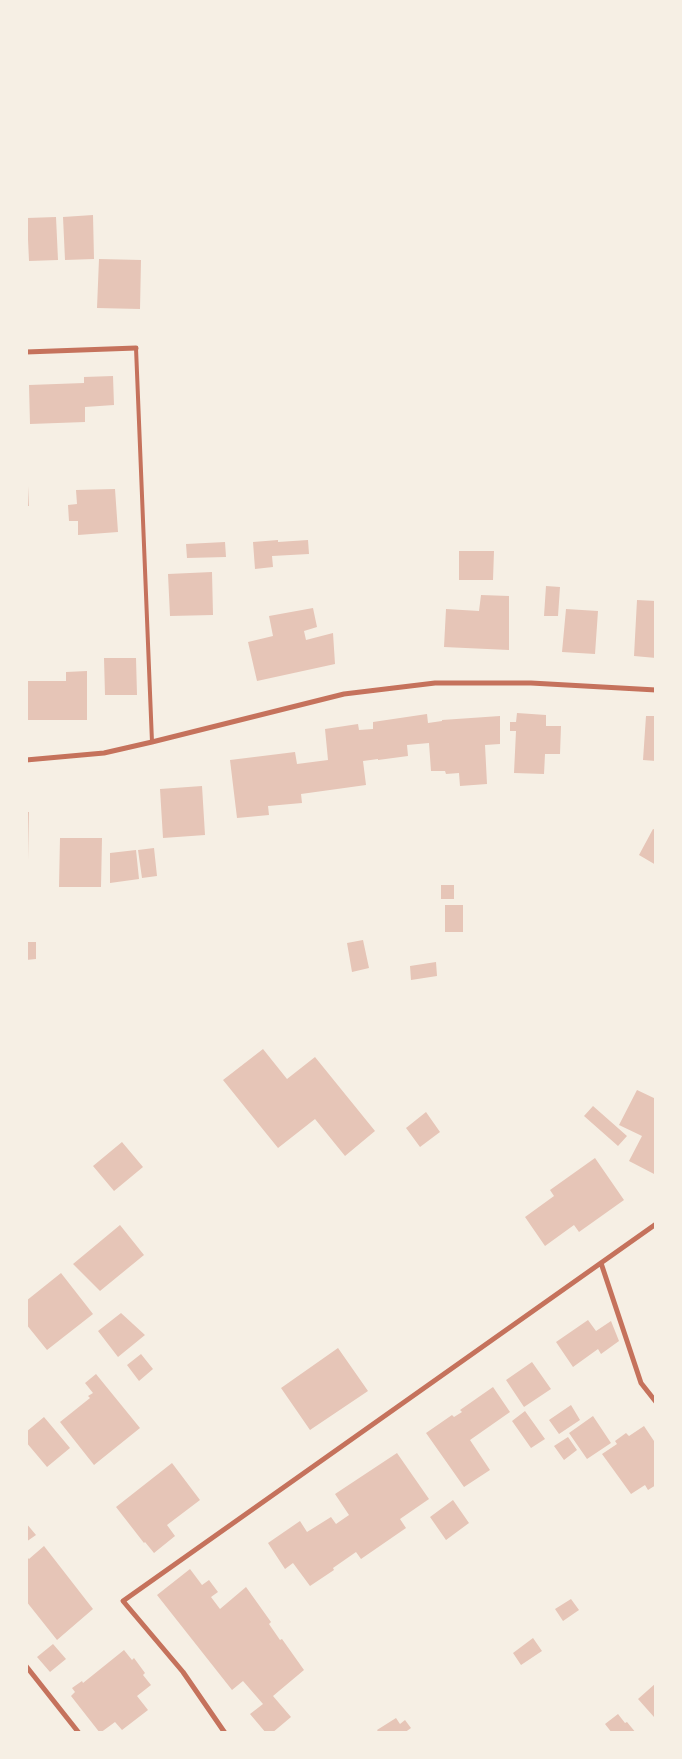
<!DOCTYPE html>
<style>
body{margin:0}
#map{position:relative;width:682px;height:1759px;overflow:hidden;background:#f6efe4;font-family:Raleway,sans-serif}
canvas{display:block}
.frame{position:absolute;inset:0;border:28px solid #f6efe4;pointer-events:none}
</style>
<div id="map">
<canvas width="682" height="1759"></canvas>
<div class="frame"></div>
</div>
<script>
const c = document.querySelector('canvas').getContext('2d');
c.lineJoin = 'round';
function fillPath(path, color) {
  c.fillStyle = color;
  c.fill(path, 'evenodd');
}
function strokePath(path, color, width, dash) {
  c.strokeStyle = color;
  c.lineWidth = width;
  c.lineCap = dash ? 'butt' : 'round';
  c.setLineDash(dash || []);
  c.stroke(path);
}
const building = new Path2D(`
 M 93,215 L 94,259 L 65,260 L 63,217 Z
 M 56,217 L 58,260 L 29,261 L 27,218 Z
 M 99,259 L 141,260 L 140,309 L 97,308 Z
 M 113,376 L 114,405 L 85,407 L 85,422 L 30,424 L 29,385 L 84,383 L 84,377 Z
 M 26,486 L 28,486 L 29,506 L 26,506 Z
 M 115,489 L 118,532 L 78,535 L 78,521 L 69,521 L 68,505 L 77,504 L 76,490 Z
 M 278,540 L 278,542 L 308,540 L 309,554 L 272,556 L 273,567 L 255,569 L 253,542 Z
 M 225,542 L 226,557 L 187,558 L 186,544 Z
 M 459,551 L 494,551 L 493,580 L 459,580 Z
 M 212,572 L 213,615 L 170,616 L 168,574 Z
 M 546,586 L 560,587 L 558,616 L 544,616 Z
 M 481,595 L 509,596 L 509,650 L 444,647 L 446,609 L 479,611 Z
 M 637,600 L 656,601 L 656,658 L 634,656 Z
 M 313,608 L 317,627 L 304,631 L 306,640 L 333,633 L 335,664 L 257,681 L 248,642 L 273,636 L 269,616 Z
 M 566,609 L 598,611 L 595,654 L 562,652 Z
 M 104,658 L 136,658 L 137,695 L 105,695 Z
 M 87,671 L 87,720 L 26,720 L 26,681 L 66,681 L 66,672 Z
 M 517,713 L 546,715 L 546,726 L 561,726 L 560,754 L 545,754 L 544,774 L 514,773 L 516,731 L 510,731 L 510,722 L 516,722 Z
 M 427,714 L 428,723 L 442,721 L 442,720 L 500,716 L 500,744 L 485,745 L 487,784 L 460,786 L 459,773 L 446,774 L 445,771 L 431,771 L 429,743 L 407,745 L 408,756 L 378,760 L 378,759 L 363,761 L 366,785 L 301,794 L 302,803 L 268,806 L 269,815 L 237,818 L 230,760 L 295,752 L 297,764 L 328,760 L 325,729 L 358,724 L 359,730 L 373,729 L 373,722 Z
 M 646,716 L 656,716 L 656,761 L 643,760 Z
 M 202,786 L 205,835 L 163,838 L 160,789 Z
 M 26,812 L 29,812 L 28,860 L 26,860 Z
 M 653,829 L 656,830 L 656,865 L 639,855 Z
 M 60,838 L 102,838 L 101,887 L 59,887 Z
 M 154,848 L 157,876 L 142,878 L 138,850 Z
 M 136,850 L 139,879 L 110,883 L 110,853 Z
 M 441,885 L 454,885 L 454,899 L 441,899 Z
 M 445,905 L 463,905 L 463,932 L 445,932 Z
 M 363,940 L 369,968 L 352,972 L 347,943 Z
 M 26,942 L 36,942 L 36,959 L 26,960 Z
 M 436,962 L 437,976 L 411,980 L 410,966 Z
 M 263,1049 L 287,1079 L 315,1057 L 375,1131 L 345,1156 L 315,1119 L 278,1148 L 223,1080 Z
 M 637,1090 L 656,1099 L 656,1175 L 629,1161 L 642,1136 L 619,1125 Z
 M 593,1106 L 627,1136 L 618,1146 L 584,1116 Z
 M 426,1112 L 440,1132 L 420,1147 L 406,1128 Z
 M 122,1142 L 143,1167 L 114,1191 L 93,1166 Z
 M 595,1158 L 624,1200 L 579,1232 L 574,1225 L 545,1246 L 525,1217 L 554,1196 L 550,1190 Z
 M 120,1225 L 144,1255 L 100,1291 L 73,1264 Z
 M 61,1273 L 93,1314 L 47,1350 L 26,1324 L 26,1301 Z
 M 121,1313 L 145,1335 L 118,1357 L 98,1331 Z
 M 588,1320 L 596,1331 L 611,1321 L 619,1341 L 601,1354 L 598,1349 L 573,1367 L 556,1342 Z
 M 338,1348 L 368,1391 L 310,1430 L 281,1388 Z
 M 141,1354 L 153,1369 L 139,1381 L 127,1365 Z
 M 532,1362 L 551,1389 L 524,1407 L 506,1380 Z
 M 96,1374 L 140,1428 L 94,1465 L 60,1422 L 90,1398 L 88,1396 L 93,1393 L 85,1383 Z
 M 493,1387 L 510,1412 L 470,1440 L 490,1470 L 464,1487 L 426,1433 L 452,1415 L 454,1417 L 462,1412 L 460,1410 Z
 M 571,1405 L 580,1420 L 559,1434 L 549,1420 Z
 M 525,1411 L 545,1439 L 531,1448 L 512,1421 Z
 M 593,1416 L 611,1443 L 587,1459 L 569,1433 Z
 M 44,1417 L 70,1448 L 47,1467 L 26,1442 L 26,1432 Z
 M 644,1426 L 656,1444 L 656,1485 L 648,1490 L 645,1485 L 631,1494 L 602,1454 L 617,1444 L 615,1441 L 626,1433 L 629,1436 Z
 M 568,1437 L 577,1450 L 564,1460 L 554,1446 Z
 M 397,1453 L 429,1499 L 400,1519 L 406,1528 L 361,1559 L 356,1552 L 333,1568 L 334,1570 L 310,1586 L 293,1563 L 285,1569 L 268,1543 L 300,1521 L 307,1532 L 331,1517 L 336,1524 L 349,1515 L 335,1494 Z
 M 172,1463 L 200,1500 L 167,1525 L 175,1536 L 154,1553 L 145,1542 L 144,1543 L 116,1507 Z
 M 453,1500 L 469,1523 L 446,1540 L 430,1517 Z
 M 26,1523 L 36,1535 L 26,1542 Z
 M 44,1546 L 93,1609 L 57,1640 L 26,1601 L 26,1556 L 29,1559 Z
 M 190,1569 L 202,1585 L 209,1580 L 218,1592 L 211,1597 L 220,1609 L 246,1587 L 271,1622 L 269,1624 L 280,1640 L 282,1639 L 304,1670 L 273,1696 L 291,1717 L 272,1733 L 266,1733 L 250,1714 L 263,1704 L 243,1681 L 232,1690 L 157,1595 Z
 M 571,1599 L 579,1610 L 563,1621 L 555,1609 Z
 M 533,1638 L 542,1651 L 521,1665 L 513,1653 Z
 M 53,1644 L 66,1659 L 50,1672 L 37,1657 Z
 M 124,1650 L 132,1660 L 134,1658 L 145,1673 L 143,1675 L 151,1685 L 137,1696 L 148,1710 L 122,1730 L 115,1722 L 100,1733 L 71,1696 L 75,1692 L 72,1688 L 82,1681 L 83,1683 Z
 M 656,1683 L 656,1715 L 654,1717 L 638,1699 Z
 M 618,1714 L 625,1723 L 627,1722 L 636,1733 L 612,1733 L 605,1724 Z
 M 396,1718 L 400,1724 L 405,1720 L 411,1728 L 404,1733 L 379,1733 L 377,1730 Z`);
const service = new Path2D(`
 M 136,348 L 152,742`);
const minor = new Path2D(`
 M 26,352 L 136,348
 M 26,760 L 104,753 L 152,742 L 344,694 L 435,683 L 531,683 L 656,690
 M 601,1263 L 641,1383 L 656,1402
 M 26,1666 L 79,1733
 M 225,1733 L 183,1672 L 123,1601 L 656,1224`);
fillPath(building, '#e6c5b7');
strokePath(service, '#c5725c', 4);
strokePath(minor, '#c5725c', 5);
</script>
